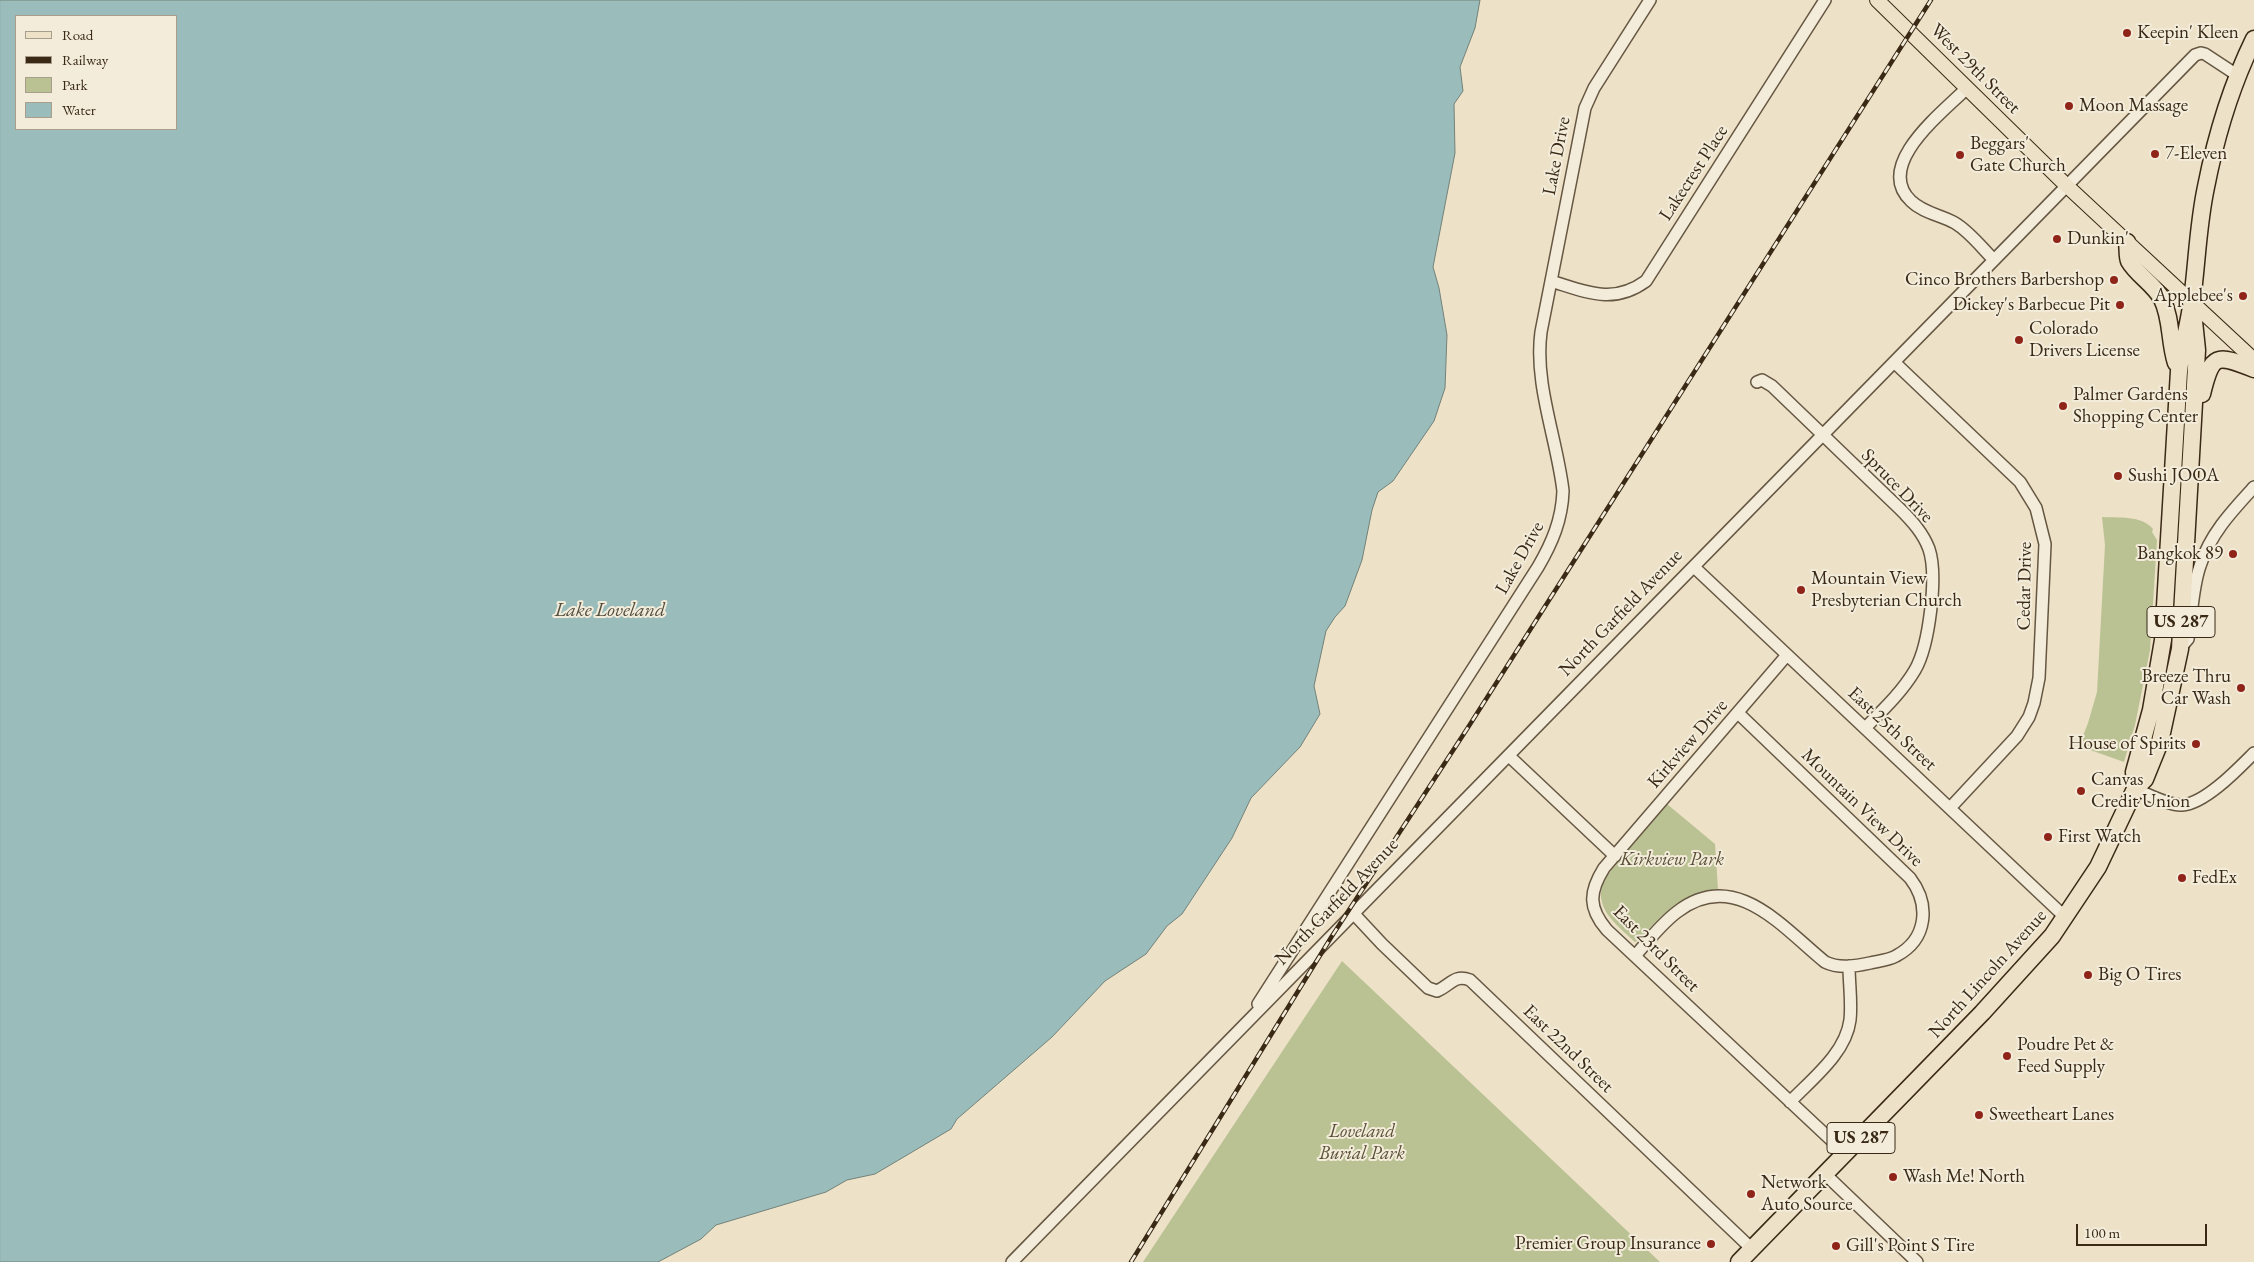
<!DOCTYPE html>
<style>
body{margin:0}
#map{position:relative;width:2254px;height:1262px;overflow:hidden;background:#ede1c7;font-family:"EB Garamond",serif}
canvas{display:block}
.legend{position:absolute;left:15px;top:15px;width:162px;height:115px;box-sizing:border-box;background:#f3ecdb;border:1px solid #a99e8c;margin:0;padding:6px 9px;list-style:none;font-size:15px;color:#392915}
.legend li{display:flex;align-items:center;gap:10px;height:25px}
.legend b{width:25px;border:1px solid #a99e8c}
.scale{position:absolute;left:2076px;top:1224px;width:131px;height:22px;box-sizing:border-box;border:2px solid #392915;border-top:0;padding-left:6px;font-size:15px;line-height:18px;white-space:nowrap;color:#392915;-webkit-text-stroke:4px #f3ecdb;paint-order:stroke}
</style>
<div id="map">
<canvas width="2254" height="1262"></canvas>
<ul class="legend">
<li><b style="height:6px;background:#ede1c7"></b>Road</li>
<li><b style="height:6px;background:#392915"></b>Railway</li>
<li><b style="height:14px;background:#bac294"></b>Park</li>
<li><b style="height:14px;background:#9abcbb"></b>Water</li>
</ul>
<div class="scale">100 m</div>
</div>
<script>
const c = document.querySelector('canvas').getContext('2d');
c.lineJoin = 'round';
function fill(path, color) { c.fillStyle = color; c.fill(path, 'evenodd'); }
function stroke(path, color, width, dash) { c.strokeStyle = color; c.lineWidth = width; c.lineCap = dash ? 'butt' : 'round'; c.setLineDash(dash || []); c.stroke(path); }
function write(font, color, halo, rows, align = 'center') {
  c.font = font + ' "EB Garamond",serif'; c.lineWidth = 4; c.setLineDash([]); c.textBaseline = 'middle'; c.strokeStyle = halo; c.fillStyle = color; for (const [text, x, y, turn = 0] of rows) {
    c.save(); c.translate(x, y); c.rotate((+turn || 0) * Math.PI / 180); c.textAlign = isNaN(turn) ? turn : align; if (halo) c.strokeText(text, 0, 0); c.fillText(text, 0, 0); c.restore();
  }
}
fill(new Path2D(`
 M2102,517c17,1 39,-2 51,12l-1,3 5,8 -7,110 -15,75 -11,37 -45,-16 9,-23 9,-31 8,-147z
 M1667,804l48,40 3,45c-36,4 -56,25 -79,51l-4,2c-19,-18 -44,-35 -30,-64z
 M1342,961l318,301h-517z`), '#bac294');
const water = new Path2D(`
 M0,0h1480l-5,28 -15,39 3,24 -9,13 1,49 -22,114 6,21 8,47 -2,53 -11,33 -41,60 -15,11 -6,18 -10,50 -17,46 -10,11 -9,14 -12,55 6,28 -20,33 -49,51 -19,40 -50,76 -15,12 -21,28 -41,27 -53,56 -95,82 -6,10 -76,45 -28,6 -21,12 -110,33 -15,14 -43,23h-658zM16,16h160v113h-160z`);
fill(water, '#9abcbb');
stroke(water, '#738179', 1);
const minor = new Path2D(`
 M1967,88c-24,24 -94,77 -56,113 12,12 30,14 44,22 15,9 27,25 39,37
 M1551,281c36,11 62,24 95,0l179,-281
 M1894,362l126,120 16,26 9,36 -6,134 -5,25 -5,14 -12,19 -67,72
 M1757,382l5,-2 10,6 128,123c12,12 23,24 29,40 9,27 0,97 -14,121 -13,22 -32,40 -50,58
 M1694,567l371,350
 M2182,646l6,-7c4,-23 4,-50 12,-73 10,-32 32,-55 54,-79
 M1787,655l-183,213c-15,24 -16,40 3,62l238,223
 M1509,756l106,100
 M2135,789c12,5 35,17 47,16 23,-1 57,-37 72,-52
 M1354,914l28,30 46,44 9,3c14,-6 17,-17 33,-11l282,269
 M1635,956c13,-15 26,-32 42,-44 58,-45 106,16 148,50 14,7 31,4 45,1 9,-2 19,-3 26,-7 32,-17 34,-52 14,-78l-172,-165
 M1258,1004l280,-437c14,-24 24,-47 25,-76 -6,-52 -29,-107 -22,-159l44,-224 9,-20 56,-88
 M1790,1102c22,-23 56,-49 60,-82 2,-18 -1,-36 -1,-54
 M1825,1174l92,88
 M1012,1262l1183,-1207 6,-2 4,1 32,21`);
const major = new Path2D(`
 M1877,0l190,186 187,174`);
const highway = new Path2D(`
 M2127,242c1,6 0,15 2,19 8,14 25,23 33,38 10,20 7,43 14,64
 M2202,394c10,-41 14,-40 52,-25
 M2135,789l-1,-17 17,-62 12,-70 16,-269c3,-24 10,-47 13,-71 5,-37 6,-76 14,-113 10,-51 25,-101 48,-148
 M1739,1262l243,-249 70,-77 46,-69 37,-78 10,-10 15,-37 20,-93 17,-299 -5,-48`);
stroke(minor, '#665742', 14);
stroke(major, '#392915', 16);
stroke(highway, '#392915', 19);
stroke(minor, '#f3ecdb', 11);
stroke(major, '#ede1c7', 14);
stroke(highway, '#ede1c7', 16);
const rail = new Path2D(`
 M1131,1262l201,-326 135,-207 464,-729`);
stroke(rail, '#392915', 4.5);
stroke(rail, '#f3ecdb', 2.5, [8]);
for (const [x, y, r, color] of [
 [2127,33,5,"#8f2418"],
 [2069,106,5,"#8f2418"],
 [2155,154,5,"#8f2418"],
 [1960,155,5,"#8f2418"],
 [2057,239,5,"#8f2418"],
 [2114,280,5,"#8f2418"],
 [2243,296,5,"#8f2418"],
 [2120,305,5,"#8f2418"],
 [2019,340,5,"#8f2418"],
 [2063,406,5,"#8f2418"],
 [2118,476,5,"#8f2418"],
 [2233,554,5,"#8f2418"],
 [1801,590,5,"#8f2418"],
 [2241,688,5,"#8f2418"],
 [2196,744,5,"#8f2418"],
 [2081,791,5,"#8f2418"],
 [2048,837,5,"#8f2418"],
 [2182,878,5,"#8f2418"],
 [2088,975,5,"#8f2418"],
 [2007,1056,5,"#8f2418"],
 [1979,1115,5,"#8f2418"],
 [1893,1177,5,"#8f2418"],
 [1751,1194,5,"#8f2418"],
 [1711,1244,5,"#8f2418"],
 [1836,1246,5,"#8f2418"]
]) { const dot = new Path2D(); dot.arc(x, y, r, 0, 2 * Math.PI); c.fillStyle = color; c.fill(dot); stroke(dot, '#f3ecdb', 2); }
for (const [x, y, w] of [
 [2181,622,68],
 [1861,1138,68]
]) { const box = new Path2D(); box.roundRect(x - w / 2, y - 15.5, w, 31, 4); c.fillStyle = '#f3ecdb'; c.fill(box); stroke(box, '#392915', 1); }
write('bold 18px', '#392915', null, [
 ["US 287",2181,622],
 ["US 287",1861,1138]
]);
write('19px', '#392915', '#f3ecdb', [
 ["Keepin' Kleen",2137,33],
 ["Moon Massage",2079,106],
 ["Beggars'",1970,144],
 ["Gate Church",1970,166],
 ["7-Eleven",2165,154],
 ["Dunkin'",2067,239],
 ["Cinco Brothers Barbershop",2104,280,"right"],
 ["Applebee's",2233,296,"right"],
 ["Dickey's Barbecue Pit",2110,305,"right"],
 ["Colorado",2029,329],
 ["Drivers License",2029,351],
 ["Palmer Gardens",2073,395],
 ["Shopping Center",2073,417],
 ["Sushi JOOA",2128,476],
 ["Bangkok 89",2223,554,"right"],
 ["Mountain View",1811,579],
 ["Presbyterian Church",1811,601],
 ["Breeze Thru",2231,677,"right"],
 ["Car Wash",2231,699,"right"],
 ["House of Spirits",2186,744,"right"],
 ["Canvas",2091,780],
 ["Credit Union",2091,802],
 ["First Watch",2058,837],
 ["FedEx",2192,878],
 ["Big O Tires",2098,975],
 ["Poudre Pet &",2017,1045],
 ["Feed Supply",2017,1067],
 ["Sweetheart Lanes",1989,1115],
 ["Wash Me! North",1903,1177],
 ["Network",1761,1183],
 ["Auto Source",1761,1205],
 ["Premier Group Insurance",1701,1244,"right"],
 ["Gill's Point S Tire",1846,1246]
], 'left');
write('19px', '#392915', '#f3ecdb', [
 ["West 29th Street",1975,69,45],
 ["Lake Drive",1557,156,-79],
 ["Lakecrest Place",1694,173,-57],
 ["Spruce Drive",1897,486,46],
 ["Lake Drive",1520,558,-61],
 ["Cedar Drive",2025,586,-89],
 ["North Garfield Avenue",1621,613,-46],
 ["East 25th Street",1892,729,43],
 ["Kirkview Drive",1688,744,-49],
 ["Mountain View Drive",1862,808,44],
 ["North Garfield Avenue",1337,902,-46],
 ["East 23rd Street",1656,949,45],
 ["North Lincoln Avenue",1988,974,-48],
 ["East 22nd Street",1568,1049,44]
]);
write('italic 19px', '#594f35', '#f3ecdb', [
 ["Kirkview Park",1672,860],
 ["Loveland",1362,1132],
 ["Burial Park",1362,1154]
]);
write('italic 20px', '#514e3e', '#f3ecdb', [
 ["Lake Loveland",610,611]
]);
</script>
